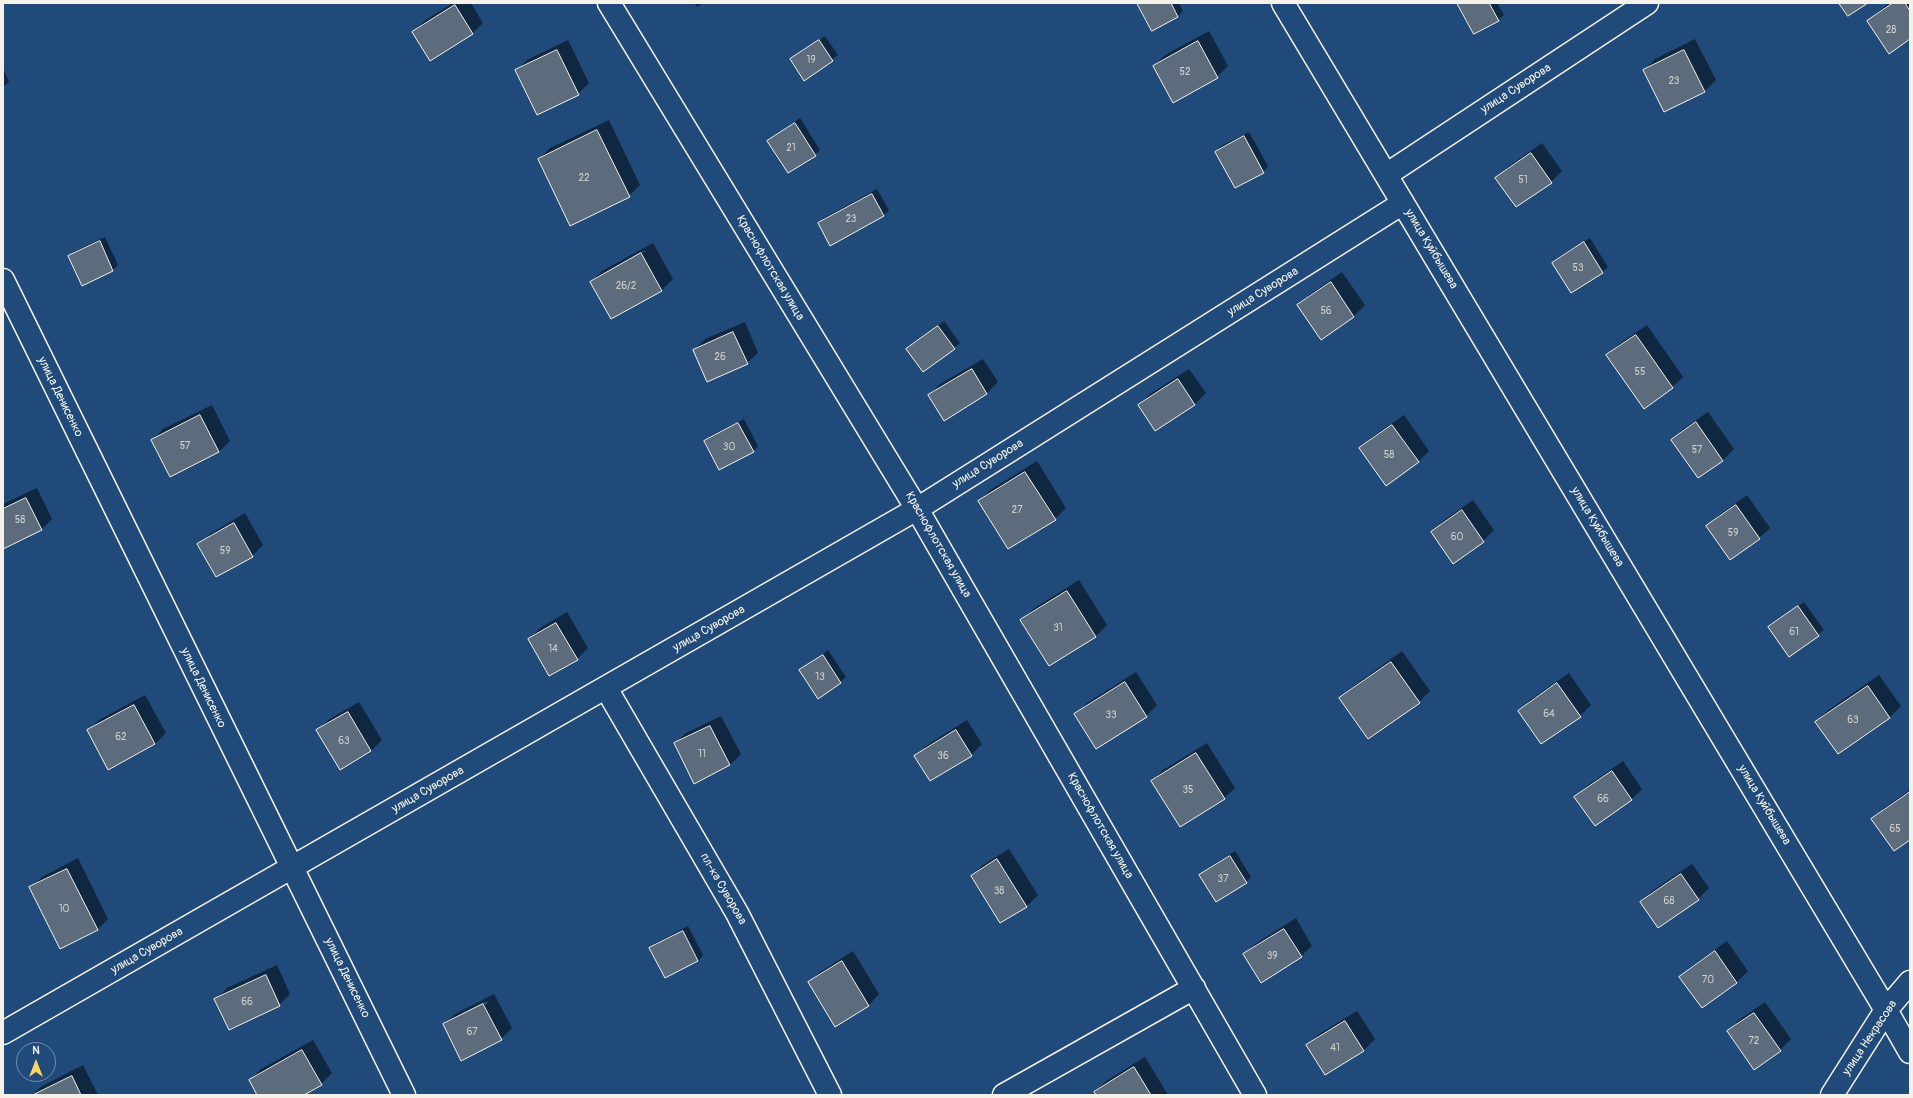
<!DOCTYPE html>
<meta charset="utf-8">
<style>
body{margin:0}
#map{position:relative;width:1913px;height:1098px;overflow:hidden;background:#1f4a7a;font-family:Pangolin,sans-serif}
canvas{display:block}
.frame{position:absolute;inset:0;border:4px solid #f4f1e8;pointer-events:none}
.north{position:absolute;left:16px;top:1042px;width:40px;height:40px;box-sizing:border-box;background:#1f4a7a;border:1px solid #748da6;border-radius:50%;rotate:0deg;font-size:11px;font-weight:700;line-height:16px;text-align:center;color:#f4f1e8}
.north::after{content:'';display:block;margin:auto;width:14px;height:18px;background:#ffd166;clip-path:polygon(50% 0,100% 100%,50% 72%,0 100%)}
</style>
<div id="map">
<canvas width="1913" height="1098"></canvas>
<div class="frame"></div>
<div class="north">N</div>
</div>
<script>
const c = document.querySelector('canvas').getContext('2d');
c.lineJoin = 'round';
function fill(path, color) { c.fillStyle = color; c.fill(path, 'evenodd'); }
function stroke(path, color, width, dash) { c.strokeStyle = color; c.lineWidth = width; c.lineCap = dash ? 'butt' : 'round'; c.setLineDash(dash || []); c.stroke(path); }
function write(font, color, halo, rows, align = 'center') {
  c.font = font + ' Pangolin,sans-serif'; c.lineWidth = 3; c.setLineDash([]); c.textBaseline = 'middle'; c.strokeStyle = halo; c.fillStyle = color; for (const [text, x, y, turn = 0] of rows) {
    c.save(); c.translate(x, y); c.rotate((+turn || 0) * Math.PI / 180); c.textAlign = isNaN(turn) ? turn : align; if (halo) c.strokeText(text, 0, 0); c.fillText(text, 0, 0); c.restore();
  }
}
fill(new Path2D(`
 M453,3h18l12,20 -11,11 -59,-2 11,-11z
 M695,3h8l-6,4z
 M1138,3h41l4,8 -5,5 -25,13z
 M1458,3h39l7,12 -6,5z
 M1889,3h21v35l-42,-17z
 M1209,31l19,35 -11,11 -63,-11 11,-11z
 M825,36l13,19 -34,25 -13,-20z
 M1695,39l21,41 -11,11 -40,20 -20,-41 10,-11z
 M568,40l21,43 -11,11 -62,-23 11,-11z
 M3,68l6,14 -6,5z
 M800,118l20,32 -5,5 -47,-14z
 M609,120l31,65 -11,11 -90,-37 11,-11z
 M1249,132l19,34 -5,6 -47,-20 5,-6z
 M1542,143l20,28 -11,11 -54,-4 11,-11z
 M877,189l12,21 -5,5 -53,30 -12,-22 5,-5z
 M105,237l13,28 -5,5 -30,15 -14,-28 6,-6z
 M1590,238l18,29 -6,5 -31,19 -18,-28 5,-5z
 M653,243l20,36 -11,11 -51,28 -20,-36 11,-11zM645,250l1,1 -43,25v-2z
 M1342,272l23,33 -11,11 -33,22 -23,-32 11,-11z
 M944,321l16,22 -36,28 -17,-22z
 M745,322l13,31 -11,10 -53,-13 11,-11z
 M1647,325l36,52 -11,10 -64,-32 11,-11z
 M983,359l15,23 -11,11 -43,27 -15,-25 11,-11z
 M1189,369l17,24 -11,11 -39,26 -17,-25 11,-11z
 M212,405l18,36 -11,11 -67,-12 11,-11z
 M1708,412l26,37 -11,11 -25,17 -26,-37 11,-11z
 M1404,415l25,36 -11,11 -57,-14 11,-11z
 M744,419l14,27 -5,6 -48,-11 6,-5z
 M1037,461l29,47 -11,11 -75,-18 10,-11z
 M37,488l15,31 -11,11 -38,18v-44z
 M1747,495l23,33 -11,10 -51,-12 11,-11z
 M1473,500l21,30 -11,11 -51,-9 11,-11z
 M245,513l18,32 -11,11 -53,-11 11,-11z
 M1079,580l28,45 -11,11 -47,28 -27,-44 11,-11z
 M1804,602l20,28 -35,26 -20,-29z
 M567,612l21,36 -11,11 -48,-20 11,-11z
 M828,650l18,27 -6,5 -40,-11z
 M1402,651l28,40 -11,11 -79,-3 11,-11z
 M1136,672l21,33 -11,11 -70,-2 11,-11z
 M1569,673l22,32 -11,11 -61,-5 11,-11z
 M1879,675l22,31 -11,11 -52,36 -22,-31 11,-11z
 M145,695l21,38 -11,11 -46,25 -21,-38 11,-11z
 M359,702l23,38 -11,11 -31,18 -23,-38 11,-11z
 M721,716l20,38 -11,11 -55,-22 11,-10z
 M967,720l15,24 -11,11 -55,1 11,-11z
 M1207,743l28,45 -11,10 -72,-17 11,-11z
 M1623,761l19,28 -11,11 -55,-3 11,-11z
 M1910,790v49l-37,-20 11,-11z
 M1009,849l29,46 -11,11 -26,16 -29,-46 11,-11z
 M1235,851l16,26 -5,5 -46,-7 6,-5z
 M78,858l30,61 -11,11 -66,-42 11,-11z
 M1692,864l17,24 -11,11 -57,3 11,-11z
 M1296,918l16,28 -11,10 -57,-2 11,-10z
 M688,926l15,29 -5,6 -47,-13 5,-5z
 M1727,941l21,30 -11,11 -35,25 -21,-30 11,-11z
 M853,951l26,43 -10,11 -60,-23 11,-10z
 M277,965l13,29 -11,11 -63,-6 11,-11z
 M494,994l18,34 -11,11 -57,-15 11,-10zM487,1001l1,2 -32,16v-2z
 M1765,1002l26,37 -11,11 -52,-19 11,-11z
 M1357,1011l18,28 -11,11 -39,24 -17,-29 11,-11z
 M313,1040l19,33 -11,11 -19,11h-43l-9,-15 11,-11z
 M1145,1057l23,38h-71l-2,-3 11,-11z
 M83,1065l15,30h-66l10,-9z`), '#0007');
const building = new Path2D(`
 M1137,3h34l7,14 -26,14z
 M1457,3h32l10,18 -25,13z
 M1839,3h29l-20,13z
 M1893,3h12l5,8v28l-21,15 -22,-33z
 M455,5l18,29 -43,27 -18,-29z
 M819,40l14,21 -29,20 -14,-22z
 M1198,41l20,37 -45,25 -20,-37z
 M557,50l22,45 -42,20 -22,-45z
 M1684,50l21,42 -41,20 -21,-42z
 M795,123l21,33 -28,17 -21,-32z
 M597,130l33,67 -60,29 -32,-67z
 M1244,136l20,37 -29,15 -20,-36z
 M1531,153l21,30 -36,24 -21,-29z
 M872,194l12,22 -54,30 -12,-23z
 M100,241l13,30 -31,15 -14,-30z
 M1584,242l19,31 -32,20 -19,-30z
 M641,253l21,38 -51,28 -21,-37z
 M1331,282l23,35 -33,23 -24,-35z
 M938,326l17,23 -32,23 -17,-23z
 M733,332l15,32 -41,18 -14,-32z
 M1636,335l37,53 -29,21 -38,-54z
 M972,369l15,25 -43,27 -16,-26z
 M1178,379l17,26 -40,26 -17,-26z
 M200,415l19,37 -49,25 -19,-37z
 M1696,422l27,39 -25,17 -27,-38z
 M738,423l16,29 -35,18 -15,-29z
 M1392,425l27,37 -33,24 -27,-38z
 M1025,472l31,48 -48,29 -30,-48z
 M26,498l16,32 -39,19v-40z
 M1736,505l24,34 -30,21 -24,-34z
 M1462,510l22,32 -31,22 -22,-32z
 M234,523l19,34 -37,20 -19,-33z
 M1067,591l29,46 -47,29 -29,-46z
 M1798,606l21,30 -30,21 -21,-30z
 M556,623l22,37 -29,16 -21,-37z
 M823,655l18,28 -23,16 -19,-29z
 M1391,662l29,41 -52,36 -29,-41z
 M1125,682l22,35 -51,32 -22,-35z
 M1557,683l24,34 -40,27 -23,-33z
 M1868,686l22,32 -52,36 -23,-32z
 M134,705l21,39 -47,26 -21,-40z
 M348,712l23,39 -31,19 -24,-40z
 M710,726l20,39 -36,19 -20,-41z
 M956,730l16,26 -42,25 -16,-25z
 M1196,753l29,46 -45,28 -29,-46z
 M1612,771l20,29 -37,26 -21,-29z
 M1910,792v48l-16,11 -23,-32z
 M1230,856l17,27 -31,19 -17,-27z
 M997,859l30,48 -27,16 -29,-47z
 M67,869l31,61 -38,19 -31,-62z
 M1681,874l18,26 -41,28 -18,-26z
 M1284,929l18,28 -41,26 -18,-29z
 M683,931l15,30 -33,17 -16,-30z
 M1715,951l22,32 -35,25 -23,-31z
 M842,961l27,45 -34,21 -27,-45z
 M266,975l14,31 -51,24 -15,-31z
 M483,1004l19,36 -41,21 -18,-37z
 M1754,1013l27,38 -27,19 -27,-39z
 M1345,1021l19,30 -39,24 -19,-30z
 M302,1050l20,35 -18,10h-47l-8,-15z
 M1134,1067l17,28h-55l-2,-3z
 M72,1076l9,19h-48z`);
fill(building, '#5d6c7c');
stroke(building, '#f4f1e8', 1);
const minor = new Path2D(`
 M609,3l308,506 338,586
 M1283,3l603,1007 24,42
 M1386,175l261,-172
 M3,280l401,815
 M606,688l131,225 93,182
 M3,1033l914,-524 486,-306
 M1004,1095l190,-107
 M1832,1095l54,-85 24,-28`);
stroke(minor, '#f4f1e8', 25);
stroke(minor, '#1f4a7a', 22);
write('10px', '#ced0cd', null, [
 ["28",1891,30],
 ["19",811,60],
 ["52",1185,72],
 ["23",1674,81],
 ["21",791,148],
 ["22",584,178],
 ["51",1523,180],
 ["23",851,219],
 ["53",1578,268],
 ["26/2",626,286],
 ["56",1326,311],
 ["26",720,357],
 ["55",1640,372],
 ["57",185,446],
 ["30",729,447],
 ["57",1697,450],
 ["58",1389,455],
 ["27",1017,510],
 ["58",20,520],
 ["59",1733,533],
 ["60",1457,537],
 ["59",225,551],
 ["31",1058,628],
 ["61",1794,632],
 ["14",553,649],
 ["13",820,677],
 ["64",1549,714],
 ["33",1111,715],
 ["63",1853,720],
 ["62",121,737],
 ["63",344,741],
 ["11",702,754],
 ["36",943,756],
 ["35",1188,790],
 ["66",1603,799],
 ["65",1895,829],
 ["37",1223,879],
 ["38",999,891],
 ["68",1669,901],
 ["10",64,909],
 ["39",1272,956],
 ["70",1708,980],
 ["66",247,1002],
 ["67",472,1032],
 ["72",1754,1041],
 ["41",1335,1048]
]);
write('12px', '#f4f1e8', '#1f4a7a', [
 ["улица Суворова",1516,89,-33],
 ["улица Куйбышева",1431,249,59],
 ["Краснофлотская улица",770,268,59],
 ["улица Суворова",1263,292,-32],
 ["улица Денисенко",60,397,64],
 ["улица Суворова",988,464,-32],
 ["улица Куйбышева",1597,527,59],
 ["Краснофлотская улица",938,545,60],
 ["улица Суворова",709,629,-30],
 ["улица Денисенко",203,688,64],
 ["улица Суворова",428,790,-30],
 ["улица Куйбышева",1764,805,59],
 ["Краснофлотская улица",1100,826,60],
 ["пл-ка Суворова",723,889,60],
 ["улица Суворова",147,951,-30],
 ["улица Денисенко",347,978,64],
 ["улица Некрасова",1870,1038,-56]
]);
</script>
